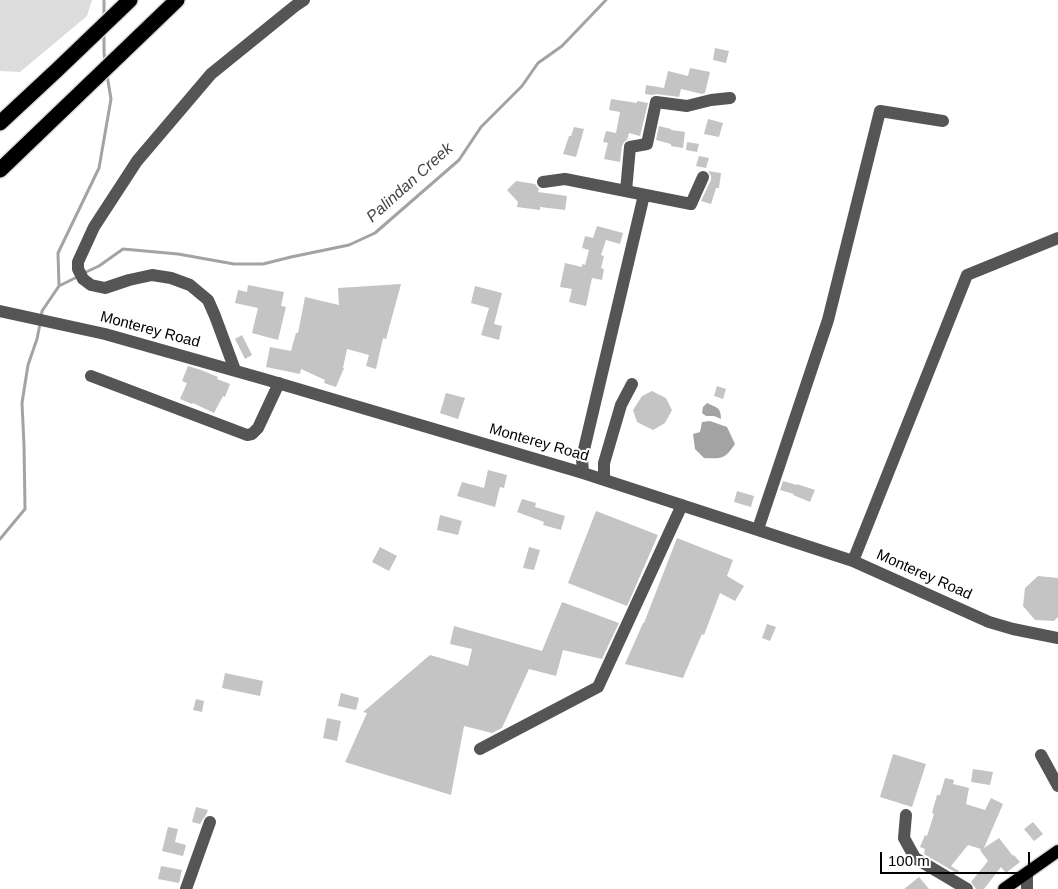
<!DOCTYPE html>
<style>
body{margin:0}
#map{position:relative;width:1058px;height:889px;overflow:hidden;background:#fff;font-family:Arial,sans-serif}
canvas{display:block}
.scale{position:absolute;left:880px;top:852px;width:150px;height:22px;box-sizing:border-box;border:2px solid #000;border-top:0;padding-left:6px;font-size:15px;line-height:18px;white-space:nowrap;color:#000;-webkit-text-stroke:4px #fff;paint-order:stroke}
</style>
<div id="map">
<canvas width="1058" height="889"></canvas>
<div class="scale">100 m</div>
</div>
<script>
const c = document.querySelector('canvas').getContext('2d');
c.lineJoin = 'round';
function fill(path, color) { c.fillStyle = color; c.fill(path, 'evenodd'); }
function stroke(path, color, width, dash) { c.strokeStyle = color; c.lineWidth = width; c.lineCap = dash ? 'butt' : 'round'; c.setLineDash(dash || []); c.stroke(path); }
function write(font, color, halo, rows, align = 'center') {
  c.font = font + ' Arial,sans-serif'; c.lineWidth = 4; c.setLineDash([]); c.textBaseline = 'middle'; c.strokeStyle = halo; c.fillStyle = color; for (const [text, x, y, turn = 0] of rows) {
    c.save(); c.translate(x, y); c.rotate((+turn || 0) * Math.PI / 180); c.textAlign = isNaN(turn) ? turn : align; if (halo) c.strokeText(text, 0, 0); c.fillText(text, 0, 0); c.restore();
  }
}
fill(new Path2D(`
 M0,0h92l-5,16 -67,56 -20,-1z`), '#dcdcdc');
fill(new Path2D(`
 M707,403c10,5 14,4 14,16l-7,-3h-8l-4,-3 1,-6z
 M710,421l17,6 8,17c-10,15 -13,15 -31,14l-9,-9 -2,-15 7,-2 2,-10z`), '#a3a3a3');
stroke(new Path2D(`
 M104,17v-17
 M104,33v19l1,10
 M84,273l15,-7 24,-17 55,5 56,10h29l28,-7 58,-12 26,-12 84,-73 22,-33 41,-41 16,-23 24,-17 44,-46
 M59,286l-1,-33 41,-85 12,-69 -4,-24
 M41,318l1,-7 17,-25 20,-10
 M0,539l25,-30 -1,-64 -2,-42 6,-38 9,-26 3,-15`), '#a3a3a3', 3);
fill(new Path2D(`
 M715,48l14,3 -3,12 -13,-3z
 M690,68l20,4 -5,21 -3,1 -21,-5 -2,8 -23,-3 -4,1 -7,-1 1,-9 18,3 4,-17 20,5z
 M611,99l26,4v-2l11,2 -8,33 -11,-3 -2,7 -3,2 -2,4 -2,16 -16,-3 4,-16 -5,-1 3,-11 10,2 4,-21 -11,-2z
 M708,119l15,4 -4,14 -15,-3z
 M659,126l12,3v1l14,2 -2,16 -12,-2v-2l-15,-4z
 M574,127l10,2 -8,28 -13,-3 6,-18h2z
 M687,142l12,2 -2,8 -11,-2z
 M699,156l10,2 -3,10 -10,-2z
 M708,171l13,2 -2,15h-3l-5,16 -10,-3 10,-21v-4z
 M516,181l19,3 4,5 -1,3 29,4 -2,14 -25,-3v3l-23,-3 1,-5 -11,-12z
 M597,226l26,7 -3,11 -14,-4 -5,15 3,1 -3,12 3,1 -2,11 -10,-2 -6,28 -17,-4 3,-13 -12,-2 5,-24 17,4v-3l3,1 4,-15 -7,-2 3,-12 8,2z
 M401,284l-15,55 -3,-1 -7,31 -10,-3 3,-11 -22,-6 -4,19h1l-8,19 -12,-4 1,-3 -24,-11 -1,5 -34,-7 4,-20 21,4 5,-18h2l7,-36 34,8 -1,-17z
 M248,285l36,7 -3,14 5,1 -8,33 -26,-7 6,-25 -23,-5 3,-13 9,2z
 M475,286l27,7 -8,31 8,2 -3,14 -18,-5 8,-27 -18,-5z
 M242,335l10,20 -7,4 -10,-20z
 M188,366l13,4 17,7 -1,2 13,5 -5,13 -2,-1 -9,17 -21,-10 -1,1 -12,-5 7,-16 -5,-2z
 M717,386l9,3 -3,10 -9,-3z
 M652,391l14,7 6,12 -7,13 -12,7 -16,-8 -4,-12 9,-14z
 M446,393l19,5 -7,21 -18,-6z
 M488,470l19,5 -3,13 -4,-1 -5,20 -38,-11 5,-14 22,6z
 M783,481l14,4v-1l18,6 -5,12 -17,-7 1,-1 -14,-4z
 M737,491l17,5 -3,11 -17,-5z
 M522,499l14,4 -1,4 30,9 -4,14 -18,-5 1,-3 -27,-10z
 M596,511l62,24 -31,71 -59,-23z
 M440,515l22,6 -4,14 -21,-5z
 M677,538l56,22 -6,16 17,10 -9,15 -15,-8 -16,42 -2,-1 -19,44 -58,-14 18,-41h1z
 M380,547l17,9 -8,15 -17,-9z
 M529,547l11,3 -6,20 -11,-2z
 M1038,576l20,2v39l-4,4 -19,-1 -12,-14 2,-18z
 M562,602l57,21 -17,36 -39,-9 -7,26 -27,-7 -27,59 -10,5 -28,-7 -13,69 -106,-33 22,-49 -4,-1 67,-57 38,11 4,-17 -22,-5 4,-18 88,25z
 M767,624l9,3 -6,14 -8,-3z
 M225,673l38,8 -3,15 -38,-8z
 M341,693l18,5 -3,12 -18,-4z
 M196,699l8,2 -2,11 -9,-2z
 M327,718l14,3 -4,20 -14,-3z
 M893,754l33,10 -14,43 -32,-10z
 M973,769l20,3 -3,13 -19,-3z
 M945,778l9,2 -1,4 16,4 -3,16 19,6 6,-12 12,6 -19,44 15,-10 14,18 1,-1 6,7 -14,11 -5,-6 -17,22h-8l-5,-7 17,-21 -8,-11 1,-1 -13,-4 -17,21 8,5 -1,3 -34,-20 1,-5 -5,-2 5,-12 2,1 7,-22 -2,-1 5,-18h3z
 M196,807l12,3 -2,5 -3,4 -3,5 -8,-2z
 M1033,822l10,12 -9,7 -10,-12z
 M168,827l10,2 -3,13 11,3 -3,11 -21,-5z
 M161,866l21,4 -3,13 -21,-4z
 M919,877l10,12h-25z`), '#c4c4c4');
const major = new Path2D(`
 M1004,889l54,-38`);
const highway = new Path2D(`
 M0,123l58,-54 72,-69
 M0,170l177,-170`);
stroke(major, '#dbdbdb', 15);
stroke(highway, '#dbdbdb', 18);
stroke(new Path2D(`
 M543,182l22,-3 126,25 12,-27
 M626,191l4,-44 17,-3 9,-42 31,4 24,-6 19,-2
 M0,311l105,23 159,45 319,94 270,88 136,61 24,7 45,9
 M235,370l-20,-54 -7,-16 -18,-15 -19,-7 -19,-3 -23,5 -24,8 -14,-3 -8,-6 -5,-10v-7l16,-35 43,-66 74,-87 84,-68 9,-6
 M91,376l156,59 5,-1 6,-6 21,-45
 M583,473l-1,-15 62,-263
 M604,480v-17l17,-58 11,-21
 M758,529l70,-209 52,-209 63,10
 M853,561l114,-286 91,-37
 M480,749l118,-62 84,-182
 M1041,755l17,31
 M906,815l-2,23 11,20 52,31
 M1027,873v16
 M186,889l24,-67`), '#555', 12);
stroke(major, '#000', 12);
stroke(highway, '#000', 15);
write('15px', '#000', '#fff', [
 ["Monterey Road",150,330,15],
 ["Monterey Road",539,443,16],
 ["Monterey Road",924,575,24]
]);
write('italic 16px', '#444', '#fff', [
 ["Palindan Creek",410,183,-42]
]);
</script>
